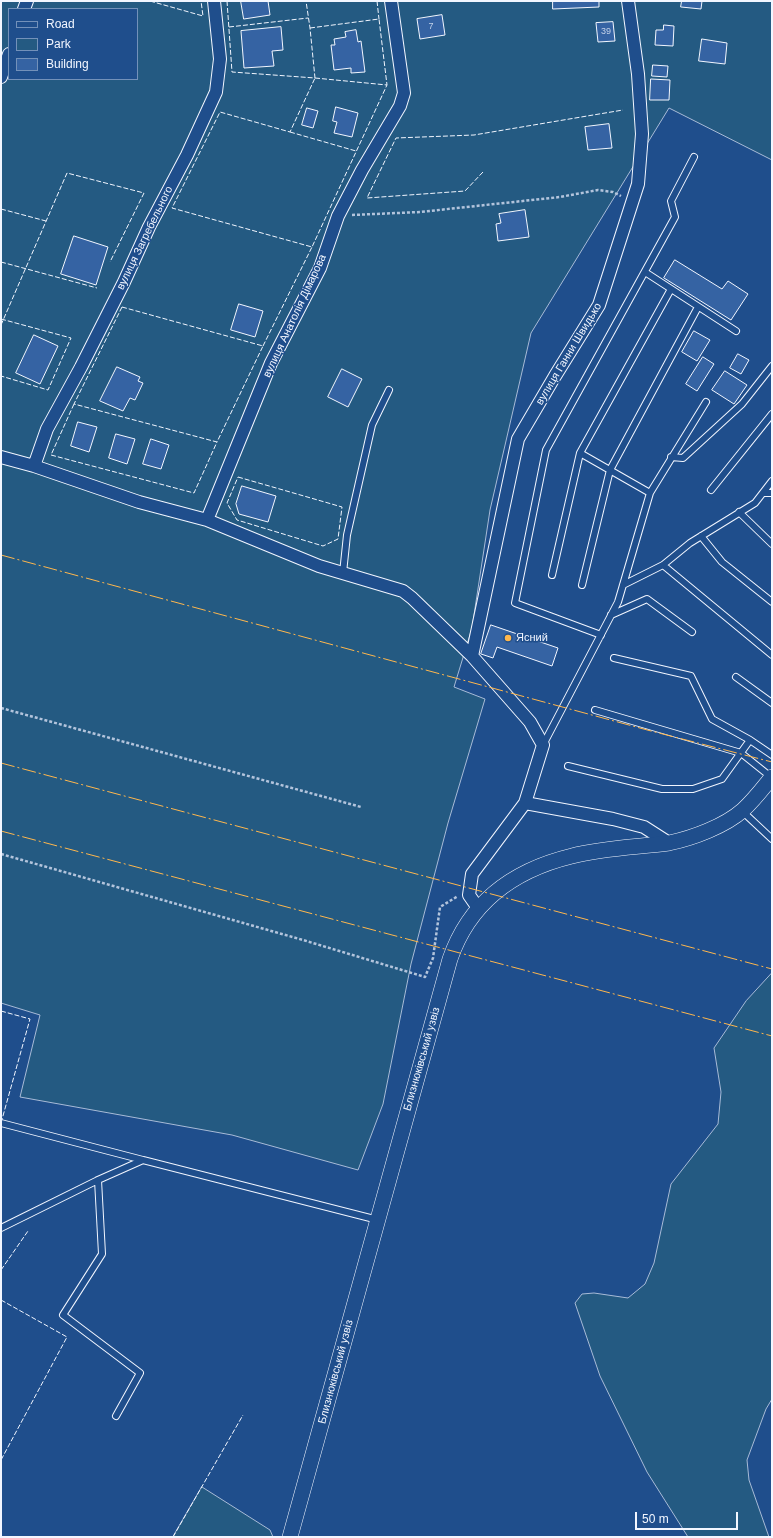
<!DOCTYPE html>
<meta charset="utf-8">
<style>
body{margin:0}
#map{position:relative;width:773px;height:1538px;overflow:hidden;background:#1f4e8c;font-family:Arial,sans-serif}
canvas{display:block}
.frame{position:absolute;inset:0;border:2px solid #f2f6ff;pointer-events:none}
.legend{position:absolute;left:8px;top:8px;width:130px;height:72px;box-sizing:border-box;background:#1f4e8c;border:1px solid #7391ba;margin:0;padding:5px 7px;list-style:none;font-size:12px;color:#f2f6ff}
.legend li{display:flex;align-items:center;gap:8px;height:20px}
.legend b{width:20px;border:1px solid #7391ba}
.scale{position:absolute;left:635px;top:1512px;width:103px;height:18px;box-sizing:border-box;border:2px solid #f2f6ff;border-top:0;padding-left:5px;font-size:12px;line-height:14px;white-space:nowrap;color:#f2f6ff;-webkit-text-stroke:3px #1f4e8c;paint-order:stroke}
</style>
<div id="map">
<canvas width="773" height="1538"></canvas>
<div class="frame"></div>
<ul class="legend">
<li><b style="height:5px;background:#1f4e8c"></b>Road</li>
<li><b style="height:11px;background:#245a82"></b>Park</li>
<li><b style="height:11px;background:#3563a3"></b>Building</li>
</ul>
<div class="scale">50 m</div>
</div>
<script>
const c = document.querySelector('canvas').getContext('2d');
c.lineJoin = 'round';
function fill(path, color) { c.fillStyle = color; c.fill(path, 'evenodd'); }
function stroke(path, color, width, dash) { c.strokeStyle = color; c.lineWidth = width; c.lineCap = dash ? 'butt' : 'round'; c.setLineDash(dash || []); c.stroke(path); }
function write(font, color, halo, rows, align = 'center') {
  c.font = font + ' Arial,sans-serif'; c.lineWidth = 3; c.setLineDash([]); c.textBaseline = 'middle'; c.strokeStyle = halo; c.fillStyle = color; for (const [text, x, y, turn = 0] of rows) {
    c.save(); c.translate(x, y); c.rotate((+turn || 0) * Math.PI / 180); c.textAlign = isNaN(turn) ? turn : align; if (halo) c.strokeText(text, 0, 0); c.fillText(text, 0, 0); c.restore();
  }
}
const green = new Path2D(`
 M1,1h771v159l-103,-52 -138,225 -41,177 -18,118 -18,59 31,12 -37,124 -37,141 -28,140 -25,66 -126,-35 -212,-38 20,-82 -39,-12zM9,9h128v70h-128z
 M772,973v426l-6,10 -19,51 2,20 20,57h-81l-41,-65 -47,-96 -25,-73 7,-9 12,-1 34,5 17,-14 9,-21 17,-79 47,-60 3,-32 -7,-44 32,-47z
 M202,1487l68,43 3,7h-100z`);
fill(green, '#245a82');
stroke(green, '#a8bbd7', 1);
const building = new Path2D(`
 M241,1h27l2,14 -26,4z
 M553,1h46v6l-46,2z
 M682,1h20l-1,8 -20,-2z
 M442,15l3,20 -25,4 -3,-20z
 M613,22l2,19 -17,1 -2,-19z
 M664,25l10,1 -1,20 -18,-1 1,-15h7z
 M281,27l2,23 -11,1 2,15 -30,2 -3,-37z
 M356,30l2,12 3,-1 4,31 -14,1v-5l-17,2 -3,-25h4l-1,-6 12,-2 -1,-5z
 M702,39l25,4 -2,21 -26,-3z
 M653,65l15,1 -1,11 -15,-1z
 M651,79l19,1 -1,20h-19z
 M336,107l22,6 -6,24 -18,-4 3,-11 -4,-1z
 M307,108l11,3 -5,17 -11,-3z
 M609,124l3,24 -24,2 -3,-23z
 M525,210l4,27 -31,4 -2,-17 5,-1 -2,-9z
 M74,236l34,11 -12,38 -35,-11z
 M675,260l47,29 6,-8 20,13 -17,26 -67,-42z
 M239,304l24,7 -8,26 -24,-7z
 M694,331l16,9 -13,21 -15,-9z
 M34,335l24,11 -18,38 -24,-11z
 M738,354l11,6 -8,14 -11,-6z
 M703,357l11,7 -17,27 -11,-7z
 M117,367l23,10 -2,4 5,2 -8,17 -5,-2 -7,13 -23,-10z
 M342,369l20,10 -14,28 -20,-10z
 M725,371l22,14 -13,19 -22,-14z
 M78,422l19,5 -8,25 -18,-6z
 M116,434l19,5 -8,25 -18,-6z
 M151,439l18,6 -8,24 -18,-5z
 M242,486l34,10 -8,26 -29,-8 -3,-10z
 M491,625l67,23 -6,18 -55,-19 -4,11 -12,-4z`);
fill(building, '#3563a3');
stroke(building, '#f2f6ff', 1);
const service = new Path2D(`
 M645,272l91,59
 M580,453l70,40
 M671,457l12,1 59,-54 30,-38
 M711,490l61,-76
 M763,493h9
 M739,512l33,32
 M701,536l21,26 50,40
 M663,565l109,90
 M343,573l4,-38 25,-110 17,-35
 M552,575l28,-122 91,-164
 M582,585l28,-115 88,-163
 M623,585l40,-20 27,-22 65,-40 17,-22
 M611,615l36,-16 45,33
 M601,635l-86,-32 31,-153 129,-233 -4,-16 23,-44
 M614,658l77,18 21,43 38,21
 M736,677l36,26
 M595,710l146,43 30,24
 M543,745l75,-143 32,-109 56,-91
 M568,766l94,23h31l29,-10 28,-39 22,15
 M742,811l30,28
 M1,1123l142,37
 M98,1180l4,74 -39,61 77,58 -24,43
 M1,1228l97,-48 45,-20 235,60`);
const minor = new Path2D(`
 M24,9l3,-8
 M1,77l8,-23
 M1,457l33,9 105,36 68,18 112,46 84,25 9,7 60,58 58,66 13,23 -18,58 -53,71 -3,21 9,13
 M34,466l13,-37 34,-62 43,-85 25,-55 38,-72 29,-63 4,-33 -6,-58
 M207,520l64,-157 49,-95 18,-52 24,-46 38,-64 4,-13 -13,-92
 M472,656l46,-217 37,-63 44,-71 39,-121 4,-50 -4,-60 -10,-73
 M525,803l88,16 31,8 25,16`);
const tertiary = new Path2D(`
 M290,1537l160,-578c20,-58 64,-89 122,-103 30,-8 67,-9 97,-13 24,-5 56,-17 74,-33 11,-10 20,-22 29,-33`);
stroke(service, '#f2f6ff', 8);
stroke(minor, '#f2f6ff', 14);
stroke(tertiary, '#f2f6ff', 16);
stroke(new Path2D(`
 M352,215l68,-3 140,-15 38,-7 15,2 8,4
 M1,708l360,99
 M1,854l302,86 122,37 8,-19 7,-51 18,-11`), '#b3c4dc', 2.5, [3, 2]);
stroke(service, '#1f4e8c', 6);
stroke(minor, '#1f4e8c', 12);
stroke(tertiary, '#1f4e8c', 15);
stroke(new Path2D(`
 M150,1l53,15 -2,-15
 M227,1l5,71 83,6 -5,-50 -4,-27
 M377,1l2,18
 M229,27l79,-9
 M310,28l69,-9 8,66
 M315,78l72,7 -75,162 -140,-39 48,-96 70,20z
 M290,132l66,19
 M483,172l-18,19 -98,7 29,-60 78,-3 149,-25
 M1,209l45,12
 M1,262l96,26
 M122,307l141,39 -46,96 -143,-38z
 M1,319l70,19 -23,52 -47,-14
 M1,325l66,-152 77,20 -34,69
 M263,346l49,-99
 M74,404l-23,51 143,38 23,-51
 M238,477l104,30 -4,32 -15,7 -86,-26 -10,-17z
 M1,1011l29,8 -29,104
 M1,1270l27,-39
 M1,1300l66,37 -66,123
 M173,1537l70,-122`), '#f2f6ff', 1, [5, 2]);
stroke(new Path2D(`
 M1,555l650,176 121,31
 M1,763l771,206
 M1,831l771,205`), '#ffb74d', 1, [14, 3, 2, 3]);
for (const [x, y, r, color] of [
 [508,638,4,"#ffb74d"]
]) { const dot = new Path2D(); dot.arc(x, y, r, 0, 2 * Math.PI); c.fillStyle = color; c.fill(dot); stroke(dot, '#1f4e8c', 1.5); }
write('9px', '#c3d1e8', null, [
 ["7",431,27],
 ["39",606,32]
]);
write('11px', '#f2f6ff', '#1f4e8c', [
 ["вулиця Загребельного",145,238,-64],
 ["вулиця Анатолія Дімарова",295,316,-65],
 ["вулиця Ганни Швидько",569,354,-59],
 ["Близнюківський узвіз",422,1059,-74],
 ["Близнюківський узвіз",336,1372,-75]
]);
write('11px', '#f2f6ff', '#1f4e8c', [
 ["Ясний",516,638]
], 'left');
</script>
